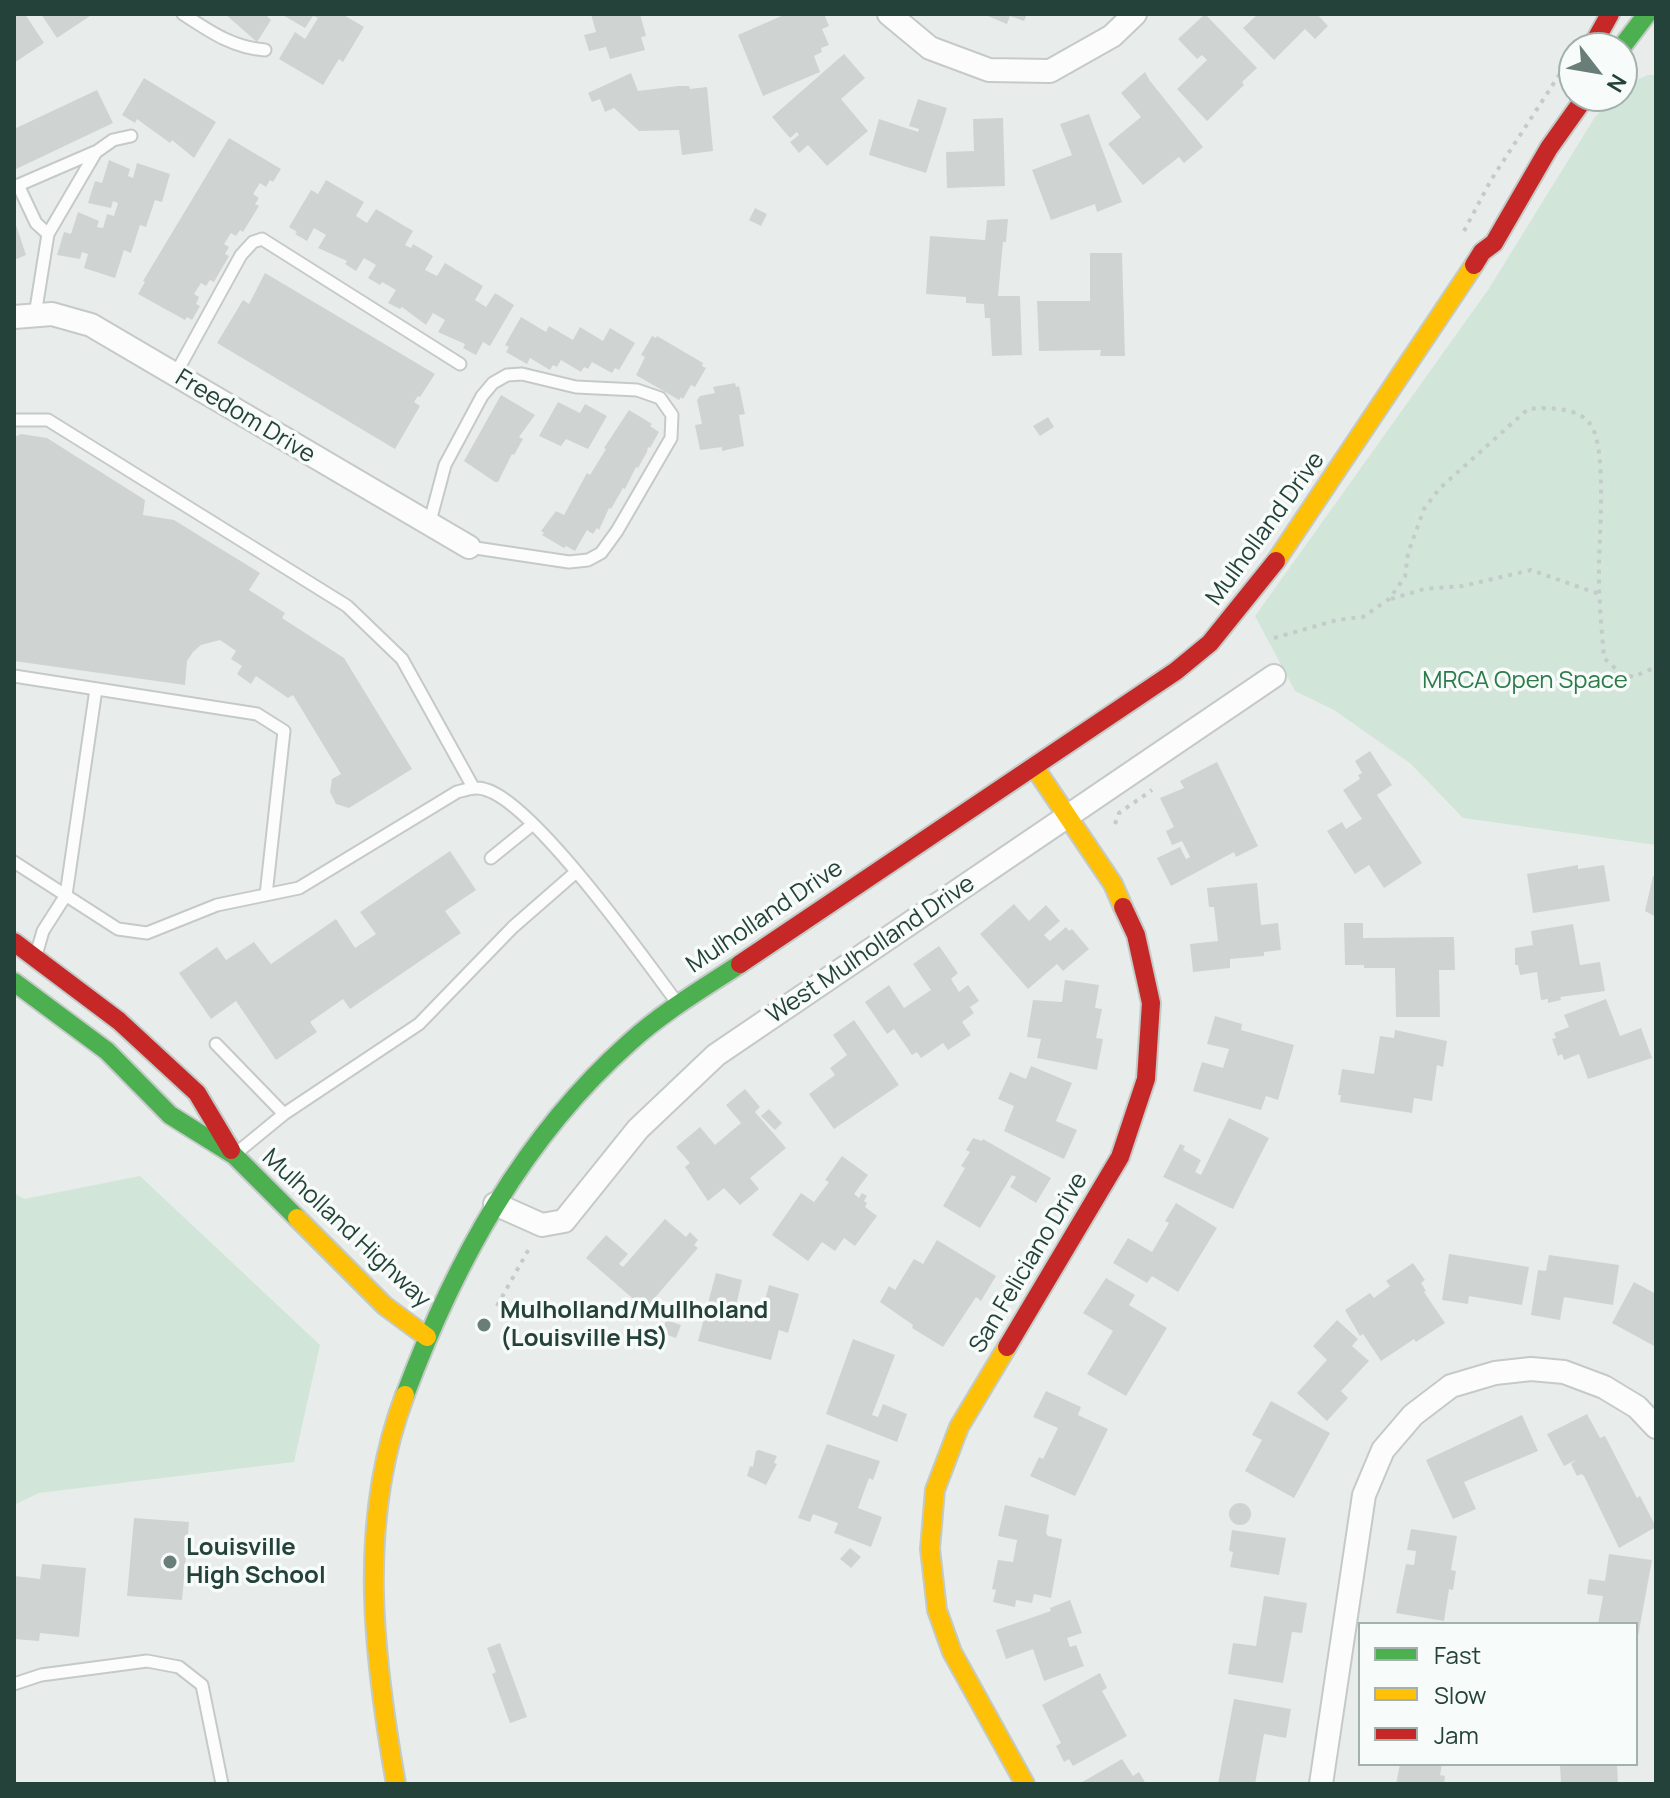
<!DOCTYPE html>
<style>
body{margin:0}
#map{position:relative;width:1670px;height:1798px;overflow:hidden;background:#e8edeb;font-family:Manrope,sans-serif}
canvas{display:block}
.frame{position:absolute;inset:0;border:16px solid #24423a;pointer-events:none}
.legend{position:absolute;left:1358px;top:1622px;width:280px;height:144px;box-sizing:border-box;background:#f7fbf9;border:2px solid #a3b1ad;margin:0;padding:10px 14px;list-style:none;font-size:24px;color:#24423a}
.legend li{display:flex;align-items:center;gap:16px;height:40px}
.legend b{width:40px;border:2px solid #a3b1ad}
.north{position:absolute;left:1558px;top:32px;width:80px;height:80px;box-sizing:border-box;background:#f7fbf9;border:2px solid #a3b1ad;border-radius:50%;rotate:121deg;font-size:22px;font-weight:700;line-height:32px;text-align:center;color:#24423a}
.north::after{content:'';display:block;margin:auto;width:28px;height:36px;background:#697e78;clip-path:polygon(50% 0,100% 100%,50% 72%,0 100%)}
</style>
<div id="map">
<canvas width="1670" height="1798"></canvas>
<div class="frame"></div>
<ul class="legend">
<li><b style="height:10px;background:#4caf50"></b>Fast</li>
<li><b style="height:10px;background:#ffc107"></b>Slow</li>
<li><b style="height:10px;background:#c62828"></b>Jam</li>
</ul>
<div class="north">N</div>
</div>
<script>
const c = document.querySelector('canvas').getContext('2d');
c.lineJoin = 'round';
function fill(path, color) { c.fillStyle = color; c.fill(path, 'evenodd'); }
function stroke(path, color, width, dash) { c.strokeStyle = color; c.lineWidth = width; c.lineCap = dash ? 'butt' : 'round'; c.setLineDash(dash || []); c.stroke(path); }
function write(font, color, halo, rows, align = 'center') {
  c.font = font + ' Manrope,sans-serif'; c.lineWidth = 7; c.setLineDash([]); c.textBaseline = 'middle'; c.strokeStyle = halo; c.fillStyle = color; for (const [text, x, y, turn = 0] of rows) {
    c.save(); c.translate(x, y); c.rotate((+turn || 0) * Math.PI / 180); c.textAlign = isNaN(turn) ? turn : align; if (halo) c.strokeText(text, 0, 0); c.fillText(text, 0, 0); c.restore();
  }
}
fill(new Path2D(`
 M1648,75h8v770l-193,-27 -52,-54 -77,-54 -39,-19 -40,-75 233,-326 107,-173 20,-21h7l3,-11z
 M140,1176l180,169 -26,117 -255,31 -25,12v-312l10,6z`), '#d1e6d8');
fill(new Path2D(`
 M14,14h11l19,29 -30,20z
 M41,14h52l-36,24z
 M225,14h40l6,6 -14,22z
 M281,14h61l22,13 -21,35 -4,-3 -16,26 -44,-26 16,-27 10,7 13,-21 -5,-2 -8,12z
 M591,14h49l6,22 -5,1 4,13 -35,9 -4,-12 -17,4 -5,-16 12,-3z
 M786,14h38l5,12 -7,3 7,16 -8,3 1,4 -8,4 6,16 -57,24 -25,-61z
 M983,14h44l-3,7 -14,-5 -3,8z
 M1205,14l52,54 -15,14 2,3 -37,36 -30,-32 30,-29 -5,-5 -5,4 -19,-20z
 M1258,14h59l11,12 -13,13 -10,-10 -31,31 -31,-32z
 M844,54l21,24 -24,21 27,32 -41,35 -19,-21 -9,8 -9,-11 9,-7 -2,-3 -7,6 -18,-21z
 M1145,72l5,9 53,66 -19,16 -5,-6 -36,28 -35,-41 33,-27 -20,-24z
 M631,73l7,18 40,-5h11l1,3 17,-2 6,64 -31,4 -3,-25 -40,1 -25,-23 -9,4 -5,-13 -8,3 -4,-9z
 M144,78l72,44 -22,36 -22,-18 -2,3 -33,-24 -2,4 -13,-8z
 M97,90l16,33 -99,47v-41z
 M918,99l29,9 -21,65 -57,-18 10,-36 39,13 1,-3 -10,-3z
 M1089,114l33,88 -25,10 -2,-8 -44,16 -19,-50 40,-15 -12,-31z
 M1003,118l2,68 -58,2 -1,-36 28,-1 -1,-32z
 M229,138l52,31 -8,13 -3,-2 -4,7 -6,-4 -7,11 6,4 -4,6 4,2 -16,26 -3,-2 -4,6 -5,-3 -7,11 5,3 -4,7 4,2 -15,26 -4,-2 -4,6 -5,-3 -7,11 5,3 -3,7 4,2 -8,14 -5,-3 -2,3 -47,-26 7,-12 -2,-1z
 M109,160l21,9 -2,7 5,2 4,-15 33,11 -8,28 -7,-2 -9,27 -6,-2 -9,28 -7,-3 -9,28 -31,-10 4,-14 -6,-2 -2,7 -23,-4 7,-23 7,2 7,-22 21,9 -2,6 6,1 4,-14 7,2 4,-13 -5,-2 -2,7 -23,-5 7,-22 7,2z
 M326,180l38,22 -8,14 11,7 9,-14 37,22 -8,14 6,3 2,-4 20,12 -8,14 12,6 8,-13 38,23 -8,14 11,7 9,-14 19,12 -24,41 -7,-4 -7,13 -13,-7 2,-4 -27,-12 7,-12 -12,-7 -7,12 -24,-18 -2,2 -12,-6 8,-13 -14,-8 -2,3 -12,-7 8,-13 -12,-7 -8,13 -11,-7 2,-3 -29,-13 8,-13 -12,-7 -7,13 -12,-7 2,-2 -8,-5 22,-37 7,4z
 M755,208l12,6 -6,12 -12,-6z
 M14,219l12,36 -12,5z
 M1008,219l-2,23h-3l-5,54h22l2,59 -30,1 -2,-38h-5l-1,-14 -18,-1v-6l-40,-3 4,-58 55,4 2,-20z
 M1090,253h32l3,103h-25l1,-6 -62,1 -2,-50h53z
 M265,273l170,101 -15,23 -2,-1 -4,6 6,4 -25,43 -178,-106 26,-43 6,4z
 M521,317l25,15 3,-6 24,14 7,-13 23,14 7,-13 25,15 -16,27 -4,-2 -3,5 -20,-11 -4,7 -4,-2 -3,5 -20,-12 -4,7 -4,-2 -3,5 -20,-12 -3,6 -21,-12 3,-5 -4,-2z
 M652,336l4,2 1,-2 46,27 -1,3 4,2 -11,19 -4,-2 -8,14 -2,-2 -2,3 -43,-25 9,-18 -4,-2z
 M735,383l1,4 3,-1 6,28 -6,1 5,31 -22,5v-4l-22,3 -5,-25 7,-1 -5,-24 3,-4 15,-3 -2,-6z
 M501,395l34,20 -16,22 4,2 -9,16 -2,-1 -14,28h-3l-31,-21z
 M558,402l22,11 5,-9 22,12 -19,33 -22,-10 -5,7 -22,-10z
 M629,410l23,14 -2,2 9,6 -9,16 -2,-1 -1,5 -9,16 -2,-1 -11,22 -2,-1 -12,21 -2,-1 -10,22 -2,-2 -4,6 -6,-4 -12,21 -9,-5 -2,2 -22,-13 2,-2 -3,-2 15,-20 8,4 23,-42 3,2 16,-26 -2,-1z
 M1048,417l6,10 -14,9 -7,-10z
 M21,434l26,4 98,62 -2,15 31,5 86,53 -11,17 36,23 -3,5 62,40 68,111 -63,39 -13,-4 -6,-12 2,-13 9,-5 -48,-79 -5,3 -32,-22 -5,8 -14,-10 5,-8 -11,-7 5,-8 -16,-11 -19,5 -8,7 -6,9 -2,24 -171,-24v-224z
 M1370,751l22,34 -15,10 45,68 -38,25 -15,-23 -14,9 -28,-43 15,-9 4,7 16,-10 -19,-29 17,-11 -2,-4 4,-2 -7,-12z
 M1217,762l41,84 -22,11 -2,-5 -63,34 -14,-28 23,-11 6,12 4,-2 -8,-16 -10,4 -6,-14 8,-4 -14,-29 24,-10 -4,-7z
 M450,851l26,39 -31,21 16,22 -111,76 -7,-10 -33,23 7,10 -41,28 -40,-59 -25,18 -32,-46 38,-26 9,13 28,-18 17,22 65,-45 19,29 21,-14 -16,-22z
 M1578,865v4l26,-4 6,36 -77,12 -6,-39z
 M1653,876h3v41l-11,-6z
 M1257,883l4,42 17,-2 3,27 -17,2v4l-34,3v9l-37,4 -3,-28 28,-3 -4,-34h-5l-2,-19z
 M1014,904l15,17 17,-16 14,16 -16,14 6,6 16,-14 3,4 3,-2 17,20 -26,22 -6,-7 -29,25 -48,-55z
 M1344,923h19v15l91,-1 1,33h-16l1,47h-44l-1,-49h-31v-3h-19z
 M1573,924l7,41 20,-3 5,29 -45,6 1,3 -13,3v-4l-7,1 -4,-28 -17,3 -2,-10h-3v-17l18,-3 -2,-14z
 M939,946l19,27 -7,6 8,13 9,-7 11,16 -9,6 4,6 -12,9 9,13 -23,15 -5,-7 -22,15 -4,-6 -5,3 -18,-26 -7,5 -22,-32 24,-17 15,23 27,-18 -18,-26z
 M1065,980l34,5 -4,23 7,1 -6,29 7,1 -6,31 -60,-12 4,-19 -14,-2 6,-37 29,2z
 M1606,999l14,37 21,-8 11,30 -64,21 -9,-25 -15,6 -2,-6 -4,2 -6,-17 4,-1 -2,-5 15,-6 -5,-12z
 M1215,1016l27,8 -1,6 53,15 -16,55 -12,-4 -5,14 -68,-19 9,-29 21,6 6,-19 -22,-5z
 M854,1020l45,65 -65,44 -25,-35 26,-19 -5,-7 17,-13 -14,-20z
 M1395,1030l52,11 -4,26 -6,-2 -5,36 -18,-3 -2,15 -72,-11 1,-7h-3l4,-26 32,5 6,-38 14,2z
 M1031,1066l41,17 -16,38 21,9 -13,29 -60,-28 10,-25 -16,-7 12,-27 16,7z
 M745,1089l15,18 -5,5 31,36 -36,30 9,11 -19,16 -16,-17 -16,13 -23,-34 5,-4 -14,-16 24,-20 15,18 26,-22 -15,-18z
 M769,1109l13,14 -7,7 -14,-14z
 M1229,1118l40,20 -36,71 -70,-32 17,-33 5,2 -2,4 18,10 -6,12 6,3z
 M973,1138l9,3 1,-2 68,39 -15,25 -26,-16 6,-10 -4,-2 -32,53 -37,-22 22,-38 -4,-2 9,-14 -4,-2z
 M842,1156l26,19 -14,19 5,4 3,-5 5,3 -3,5 3,2 -2,4 12,9 -22,30 -11,-8 -9,13 -13,-9 -14,19 -36,-26 29,-42 13,9 15,-20 -4,-2z
 M1176,1203l41,25 -39,64 -26,-16 -5,7 -34,-20 15,-25 24,14 17,-29 -4,-2z
 M665,1219l21,18 4,-5 8,8 -4,5 4,3 -53,61 -59,-51 20,-23 22,19 -9,10 4,3z
 M937,1240l59,36 -15,25 -5,-4 -33,50 -31,-19 1,-3 -33,-23 9,-16 6,4 19,-31 9,5z
 M1449,1254l80,13 -7,38 -53,-9 -1,8 -26,-4z
 M1549,1255l70,10 -6,40 -49,-8 -4,23 -29,-5 7,-45 8,1z
 M1413,1263l12,17 -4,3 5,8 -2,1 21,31 -29,19 -2,-3 -33,22 -18,-27 -3,2 -15,-26 25,-17 4,5 16,-12 -4,-5z
 M716,1273l26,7 -6,26 26,6 7,-27 30,9 -11,39 -9,-3 -8,30 -73,-19z
 M1106,1278l29,17 -6,10 38,23 -41,68 -39,-22 26,-43 -30,-18z
 M1634,1282l22,12v53l-44,-24z
 M666,1320l15,5 -5,13 -14,-5z
 M1337,1320l21,19 -6,7 17,15 -28,30 7,7 -21,23 -30,-28 30,-33 -14,-14z
 M853,1339l42,16 -23,60 6,2 5,-13 24,10 -10,28 -71,-28z
 M1046,1391l35,16 -3,8 30,14 -33,67 -45,-20 9,-19 4,2 15,-31 -25,-11z
 M1271,1401l59,32 -36,65 -49,-27 17,-31 -10,-5z
 M1587,1414l13,24 5,-2 32,62 3,-2 16,31 -37,21 -35,-72 -3,-2 -4,2 -6,-12 5,-4 -12,6 -17,-32z
 M1522,1415l16,36 -74,31 12,27 -23,10 -27,-59z
 M827,1444l53,17 -7,19 -4,-2 -11,30 24,9 -11,30 -37,-14 4,-10 -25,-9 -3,8 -12,-4z
 M759,1450l18,6 -3,7 3,1 -11,21 -19,-9 3,-10 3,1 3,-16z
 M1229 1514a11 11 0 1 1 22 0a11 11 0 1 1-22 0Z
 M1005,1505l44,10 -3,18 2,3 14,3 -11,59 -17,-4 -2,9 -16,-3 -1,7 -22,-5 3,-12 -4,-1 6,-29 15,2 4,-22 -19,-4z
 M134,1518l55,4 -7,78 -55,-4z
 M1411,1529l46,7 -6,34 5,1 -3,19 -4,-1 -5,32 -48,-8 10,-49 8,1 2,-14 -9,-1z
 M1232,1530l54,8 -7,37 -49,-8 3,-15 -4,-1z
 M850,1548l11,9 -10,11 -11,-9z
 M1609,1554l43,6 -14,76 -2,-12h-38l5,-28 -16,-2 2,-15 16,2z
 M42,1564l44,4 -7,69 -39,-4 -1,8 -25,-2v-63l26,3z
 M1264,1596l43,7 -5,30 -10,-1 -9,51 -55,-9 5,-31 23,3z
 M1070,1600l12,33 -15,5 3,9 6,-2 8,21 -40,15 -11,-32 -27,10 -10,-29 55,-19 -1,-3z
 M500,1643l27,74 -17,6 -18,-49 4,-2 -9,-24z
 M1100,1673l7,15 -5,3 25,45 -54,30 -4,-7 -5,3 -8,-16 5,-3 -19,-38z
 M1234,1699l57,10 -5,29 -22,-4 -9,50h-37z
 M1122,1759l11,17 6,-4 7,12h-67z
 M1400,1764h42l-2,11 5,1 -1,8h-48z
 M1560,1764h57l1,20h-57z`), '#cfd4d2');
const lane = new Path2D(`
 M183,14c26,17 50,34 82,36
 M18,185l18,38 12,11
 M14,187l81,-35
 M35,315l13,-81 48,-82 17,-12 18,-4
 M175,375l66,-120 12,-13 9,-3 198,125
 M14,420h34l299,186 55,53 71,128
 M429,525l16,-60 37,-69 11,-13 14,-8 15,-1 54,13 61,3 23,8 12,17 -1,23 -54,93 -16,22 -13,7 -19,2 -100,-15
 M14,676l243,38 27,17 -18,164
 M491,858l42,-34
 M14,862l104,67 29,4 70,-28 82,-17 158,-96c11,-3 19,-6 30,-2 49,16 157,168 191,214
 M36,955l7,-24 23,-36 30,-206
 M216,1044l68,70
 M234,1155l50,-41 135,-90 94,-97 63,-55
 M14,1684l27,-9 106,-14 32,6 23,18 20,99`);
const street = new Path2D(`
 M889,14l41,34 59,22 61,1 62,-35 23,-22
 M14,317l38,-3 39,11 378,222
 M495,1204l47,21 22,-4 74,-92 78,-74 558,-379
 M1321,1784l43,-289 19,-45 30,-35 38,-29 44,-13 36,-4 33,3 40,15 33,20 19,20`);
const fast = new Path2D(`
 M1621,48l26,-34
 M14,982l93,69 63,64 64,40 63,63
 M405,1395c50,-133 118,-258 225,-353 33,-30 72,-53 110,-78`);
const slow = new Path2D(`
 M1276,561l198,-296
 M1035,768l78,116 10,23
 M297,1218l88,88 42,31
 M1007,1347l-48,80 -24,63 -5,59 7,61 15,42 73,132
 M396,1784c-23,-129 -39,-264 9,-389`);
const jam = new Path2D(`
 M1591,48l19,-34
 M1474,265l8,-13 12,-9 55,-95 37,-52
 M14,942l105,79 78,72 34,57
 M740,964l436,-293 34,-28 66,-82
 M1007,1347l113,-190 26,-78 5,-76 -15,-68 -13,-28`);
stroke(lane, '#c5cac8', 15);
stroke(street, '#c5cac8', 26);
stroke(fast, '#c3cbc8', 22);
stroke(slow, '#c3cbc8', 22);
stroke(jam, '#c3cbc8', 22);
stroke(new Path2D(`
 M1464,231l27,-51 72,-111
 M1391,599l33,-10 39,-3 68,-16 68,24
 M1274,638l63,-18 26,-3 26,-18 16,-22 3,-24 16,-44 15,-20 89,-80c19,-2 51,-2 63,16 17,26 7,120 8,153 0,27 3,54 5,80l15,14 14,5 23,-10
 M1115,824l4,-11 33,-23
 M497,1306l33,-59`), '#c3ccca', 4, [4, 6]);
stroke(lane, '#fcfcfc', 11);
stroke(street, '#fcfcfc', 22);
stroke(fast, '#4caf50', 18);
stroke(slow, '#ffc107', 18);
stroke(jam, '#c62828', 18);
for (const [x, y, r, color] of [
 [484,1325,8,"#697e78"],
 [170,1562,8,"#697e78"]
]) { const dot = new Path2D(); dot.arc(x, y, r, 0, 2 * Math.PI); c.fillStyle = color; c.fill(dot); stroke(dot, '#f7fbf9', 3); }
write('24px', '#24423a', '#f7fbf9', [
 ["Freedom Drive",245,417,31],
 ["Mulholland Drive",1266,529,-54],
 ["Mulholland Drive",765,917,-34],
 ["West Mulholland Drive",871,950,-34],
 ["Mulholland Highway",346,1229,43],
 ["San Feliciano Drive",1029,1263,-59]
]);
write('24px', '#2d7a4b', '#f7fbf9', [
 ["MRCA Open Space",1525,681]
]);
write('bold 24px', '#24423a', '#f7fbf9', [
 ["Mulholland/Mullholand",500,1311],
 ["(Louisville HS)",500,1339],
 ["Louisville",186,1548],
 ["High School",186,1576]
], 'left');
</script>
